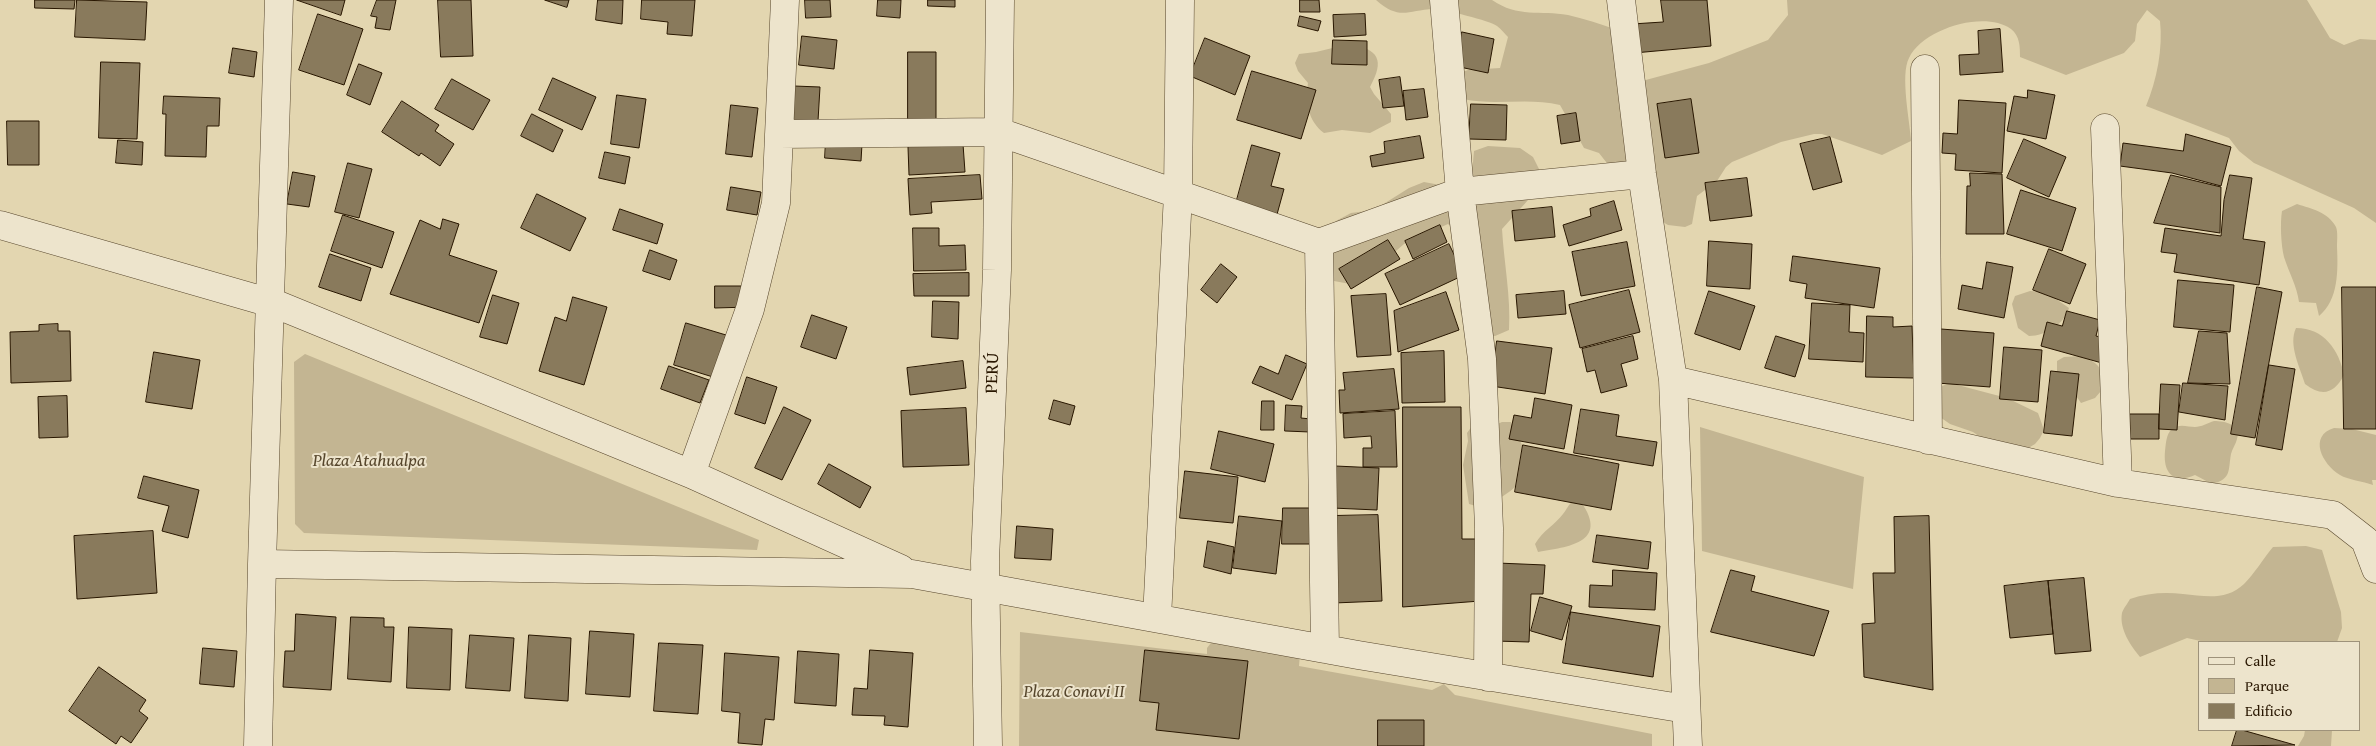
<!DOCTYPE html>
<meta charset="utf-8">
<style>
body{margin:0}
#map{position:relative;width:2376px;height:746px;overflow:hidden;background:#e3d6b0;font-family:"Gentium Book Plus",serif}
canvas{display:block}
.legend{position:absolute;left:2198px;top:641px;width:162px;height:90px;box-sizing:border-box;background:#ede4cc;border:1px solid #9e927a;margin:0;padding:6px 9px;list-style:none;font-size:15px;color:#281600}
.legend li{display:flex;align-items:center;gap:10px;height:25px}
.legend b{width:25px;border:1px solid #9e927a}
</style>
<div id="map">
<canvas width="2376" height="746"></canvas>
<ul class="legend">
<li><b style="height:6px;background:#ede4cc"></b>Calle</li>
<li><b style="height:14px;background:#c3b592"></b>Parque</li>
<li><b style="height:14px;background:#897a5c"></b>Edificio</li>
</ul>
</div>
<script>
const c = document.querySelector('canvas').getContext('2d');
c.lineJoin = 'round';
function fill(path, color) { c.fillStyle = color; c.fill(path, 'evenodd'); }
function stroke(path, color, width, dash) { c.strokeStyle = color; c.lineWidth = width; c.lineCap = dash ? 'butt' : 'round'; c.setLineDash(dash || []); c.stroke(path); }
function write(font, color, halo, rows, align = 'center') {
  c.font = font + ' "Gentium Book Plus",serif'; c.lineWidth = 4; c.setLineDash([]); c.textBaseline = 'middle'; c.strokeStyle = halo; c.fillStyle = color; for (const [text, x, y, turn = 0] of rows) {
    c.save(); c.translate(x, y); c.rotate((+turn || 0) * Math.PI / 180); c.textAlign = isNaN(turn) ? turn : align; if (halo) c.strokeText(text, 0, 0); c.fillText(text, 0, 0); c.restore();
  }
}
fill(new Path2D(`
 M1376,0h116c26,18 48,10 76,15 17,4 33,9 49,15l-5,11 2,8 28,32 67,-18 59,-23 20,-25 -1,-15h520l23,38 14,7 16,-6 16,1v183l-22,-15 -100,-45 -15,-12 -10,-13 -83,-32c11,-26 17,-58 14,-85l-13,-11 -10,14 -2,17 -11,12 -58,22 -46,-18c0,-10 0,-21 -9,-28 -27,-19 -88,0 -102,29 -9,17 1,63 2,83l-29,14 -60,-21h-8l-33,8 -49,20 -6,5 -9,14 -20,15 -5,28 -7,3 -17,-2 -7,-4 -21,-27 -19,-13 -22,-28 -15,-5 -24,-43c-32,-8 -65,1 -97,-6l-9,-24 14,-5 32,-2 8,-31c-3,-3 -7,-8 -11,-11 -6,-5 -54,-17 -63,-17 -27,1 -34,12 -58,-9z
 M1349,44c30,5 36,16 21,43l4,7 17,20v8l-21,11 -28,-3 -18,3c-16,-12 -19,-31 -16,-50l-10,-12 -3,-8 4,-9 17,-2z
 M1488,146l32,2 13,9 8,16 -3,16 -36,40c2,34 9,68 7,101l-14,6 -15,-2 -12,-8 -8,-15 7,-47 -7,-30 -12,-10 -44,20 -38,33 -16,7 -16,-3c-16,-25 -9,-34 2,-60l15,-8 16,-2 15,-6 27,-17 15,-6 32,6 15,-4 3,-33z
 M2297,204c15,5 31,8 39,23 2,5 1,14 1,20 1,22 2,53 -18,69l-3,-13 -17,-1c-2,-16 -10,-29 -15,-45 -3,-12 -4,-34 -2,-46z
 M2030,291l16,1 23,16c-4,15 -23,28 -40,28l-11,-8 -6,-24 3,-8z
 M2296,328c28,0 43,22 48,47 -10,19 -22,22 -39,9 -5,-17 -17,-39 -9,-56z
 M305,354l454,186 -2,10 -453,-17 -9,-9 -1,-162z
 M2081,356c23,9 20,13 20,35l-6,7 -14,5 -11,-16 -13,-10v-16l7,-4z
 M1950,383l57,15 31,15 6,17 -4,8 -5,6 -15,9 -34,-12 -13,-9 -23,-8 -13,-9v-23l5,-6z
 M2214,421c11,0 28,4 23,18 -1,5 -5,10 -6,15 -3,16 1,25 -19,30l-17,-9c-22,9 -32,-2 -30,-24 1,-7 1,-17 7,-22 7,-6 16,-2 23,-2 6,0 13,-4 19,-6z
 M1502,422h9c4,11 16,28 16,40 1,23 -27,36 -44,46l-14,-4 -6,-39 5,-24 -1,-8 5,-7 23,-1z
 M1700,427l164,50 -11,112 -151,-38z
 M2334,428l18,1 24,6v45h-4l1,5c-10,-4 -25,-5 -33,-10 -18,-11 -32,-39 -6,-47z
 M1573,501l8,1c29,41 -14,45 -43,50l-3,-8c8,-14 20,-19 28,-30 4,-5 5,-9 10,-13z
 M2306,546l16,4 19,62 1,16 -5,14h-132l-18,-4 -47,19c-9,-11 -21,-28 -18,-44 1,-4 6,-10 8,-14 17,-6 35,-7 53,-5 22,2 43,7 61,-10 11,-11 19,-25 29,-37z
 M1020,632l187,22v-6l10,-13 83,19 -1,12 133,24 12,-6 11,11 197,39v12h-633z
 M2305,730h27l-1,16h-33l6,-10z`), '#c3b592');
const building = new Path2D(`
 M35,0h40l-1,9 -39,-1z
 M77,0l70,2 -2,38 -70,-3z
 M297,0h48l-4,15z
 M377,0h19l-6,30 -15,-2 2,-11 -6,-1z
 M438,0h33l2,56 -32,1z
 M545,0h24l-2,7z
 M598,0h25l-1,24 -26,-4z
 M642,0h53l-3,36 -25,-2 1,-12 -27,-3z
 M805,0h25l1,17 -25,1z
 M878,0h23l-1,18 -23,-2z
 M928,0h27v7l-27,-1z
 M1300,0h19l1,12h-20z
 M1661,0h46l4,46 -77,7 -2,-29 31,-2z
 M318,14l45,15 -19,56 -45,-15z
 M1365,14l1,21 -32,2 -1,-22z
 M1300,16l21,5 -3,10 -20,-5z
 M2000,29l3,43 -43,3 -1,-20 20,-1 -1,-23z
 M1462,32l32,7 -6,34 -33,-7z
 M802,36l35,4 -3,29 -35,-4z
 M1205,38l45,18 -15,39 -45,-19z
 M1333,40l34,1v24l-35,-1z
 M233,48l24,4 -3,25 -25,-4z
 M908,52h28v76h-28z
 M101,62l39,1 -3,76 -38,-1z
 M359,64l23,9 -12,32 -23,-10z
 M1252,71l64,19 -15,49 -64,-19z
 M1400,77l4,29 -21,2 -4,-28z
 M553,78l43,19 -14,33 -43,-20z
 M452,79l38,21 -17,30 -38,-21z
 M794,86l26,1 -2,34 -26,1z
 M1424,89l4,28 -22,3 -3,-29z
 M2028,90l27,5 -9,44 -39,-8 7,-35 13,2z
 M617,95l29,4 -7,49 -28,-4z
 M164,96l56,2 -1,28h-12l-1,31 -41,-1 1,-42h-3z
 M1691,99l8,54 -34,5 -8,-54z
 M1959,100l47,3 -4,70 -47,-3 1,-16 -14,-1 1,-20 14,1z
 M402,101l37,24 -4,6 19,13 -14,22 -19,-13 -2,3 -37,-24z
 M1471,104l36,1 -1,35 -37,-1z
 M731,105l27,3 -6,49 -26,-3z
 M1576,113l4,28 -19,3 -4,-28z
 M532,114l31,16 -10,22 -32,-16z
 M7,121h32v44h-31z
 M2186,134l45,13 -10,39 -49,-13 -52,-7 3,-23 60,8z
 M1420,136l4,22 -52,9 -2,-11 15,-3 -1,-11z
 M1830,137l12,45 -29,8 -13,-46z
 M2024,139l42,18 -17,40 -42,-19z
 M118,140l25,2 -1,23 -26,-2z
 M826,140l36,4 -1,17 -36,-3z
 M963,144l2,28 -56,3 -1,-28z
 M1252,145l28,8 -9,33 13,3 -8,29 -41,-11z
 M605,152l25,5 -5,27 -26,-6z
 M348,163l24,6 -13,49 -24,-6z
 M293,172l22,4 -6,31 -22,-3z
 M1970,173l32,1 2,60h-38l1,-48h3z
 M980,175l2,24 -51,3 1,11 -22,2 -2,-36z
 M2171,175l50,12 -1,46 -66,-10z
 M2230,175l22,3 -9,61 22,3 -6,43 -85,-13 3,-18 -16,-2 4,-24 56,8 3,-36z
 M1747,178l5,38 -42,5 -5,-38z
 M731,187l30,5 -4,23 -30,-5z
 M2021,190l55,18 -14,43 -55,-17z
 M537,194l49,24 -16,33 -49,-23z
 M1614,201l8,29 -53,16 -6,-21 28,-9 -1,-7z
 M1552,207l3,30 -40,4 -3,-30z
 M620,209l43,15 -6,20 -44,-14z
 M343,215l51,17 -12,36 -51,-17z
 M443,219l16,5 -10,31 48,16 -18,52 -89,-29 30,-74 20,9z
 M1440,225l7,17 -34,17 -8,-18z
 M913,228h26v18l26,-1 1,25 -52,1z
 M1388,240l12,19 -49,30 -12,-20z
 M1709,241l43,3 -2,45 -43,-3z
 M1627,242l8,44 -54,10 -9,-44z
 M1449,244l15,31 -64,30 -15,-31z
 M2049,249l37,15 -16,40 -37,-14z
 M650,250l27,10 -7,20 -27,-9z
 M330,254l41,14 -10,33 -42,-14z
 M1793,256l87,12 -6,40 -69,-10 2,-14 -17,-3z
 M1987,262l26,5 -9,51 -46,-9 4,-24 20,4z
 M1221,264l16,13 -20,26 -16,-13z
 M969,273v23h-55l-1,-22z
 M2178,280l56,5 -4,47 -56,-5z
 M715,286h34l1,21 -35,1z
 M2257,287l25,5 -27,146 -24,-4z
 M2342,287h34v142h-32z
 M1629,290l11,42 -60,16 -11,-43z
 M1564,291l2,23 -48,4 -2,-23z
 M1709,291l46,15 -15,44 -45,-16z
 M1446,292l13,38 -61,22 -4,-41z
 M1386,294l5,61 -34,2 -6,-61z
 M493,295l26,8 -12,41 -27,-7z
 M573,297l34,10 -23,78 -45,-14 16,-54 11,4z
 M933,301l26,1 -1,37 -26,-2z
 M1812,303l38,2 -1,27 15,1 -1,29 -54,-3z
 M2067,311l33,9 -4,16 13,3 -7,24 -61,-17 6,-24 15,4z
 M812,315l35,12 -11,32 -35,-12z
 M1867,316l26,1v10l19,-1 2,52 -48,-1z
 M686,323l40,12 -13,42 -39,-12z
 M58,324v7h12l1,50 -60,2 -1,-51 29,-1v-6z
 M1941,329l53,4 -4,54 -53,-4z
 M2199,331l28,2 3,51 -42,-1z
 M1633,336l5,23 -17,5 6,22 -26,7 -6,-23 -8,2 -5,-23z
 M1776,336l29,9 -10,32 -30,-9z
 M1497,341l55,7 -7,46 -54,-8z
 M2004,347l38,3 -4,52 -38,-3z
 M1444,351l1,51 -43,1 -1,-50z
 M154,352l46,8 -8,49 -46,-7z
 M1286,355l21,9 -15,36 -40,-17 8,-17 18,8z
 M963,361l3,27 -56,7 -3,-27z
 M2269,365l26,4 -13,81 -26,-5z
 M669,366l40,14 -9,23 -39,-14z
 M1394,369l5,40 -59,4 -1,-23h6l-2,-17z
 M2051,371l28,3 -7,62 -28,-3z
 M747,377l30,10 -12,37 -30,-10z
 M2183,383l45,3 -3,34 -46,-8z
 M2161,384l19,1 -3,45 -18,-1z
 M67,396l1,41 -29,1 -1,-41z
 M1535,398l37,7 -8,44 -55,-10 5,-24 17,3z
 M1054,400l21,6 -5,19 -21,-6z
 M1262,401h12v29h-13z
 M1286,405l16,1 -1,12 10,1 -1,13 -25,-1z
 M784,407l27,13 -29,60 -27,-12z
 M1403,407h58l1,132h17l1,62 -77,6z
 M966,408l3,57 -66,2 -2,-56z
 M1581,409l38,6 -3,21 41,6 -4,24 -79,-13z
 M1395,411l2,56h-34v-19h9l-1,-12 -27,2 -1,-24z
 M2130,414h29v25h-28z
 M1219,431l55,13 -9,38 -54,-13z
 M1523,445l96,19 -8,46 -96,-18z
 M829,464l42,23 -11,21 -42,-24z
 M1335,466l44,2 -2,42 -45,-2z
 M1185,471l53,6 -5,46 -53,-5z
 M144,476l55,14 -11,48 -26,-7 7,-25 -31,-8z
 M1283,508h29l-1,36h-29z
 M1378,515l4,86 -48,2 -3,-87z
 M1239,516l43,5 -6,53 -43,-6z
 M1929,516l4,174 -69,-13 -2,-53 13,-1 -2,-50h22l-1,-56z
 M1017,526l36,3 -2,31 -36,-2z
 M153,531l4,62 -80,6 -3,-63z
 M1597,535l54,7 -3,27 -55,-7z
 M1208,541l26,6 -3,27 -27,-7z
 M1497,563l48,2 -2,29h-12l-2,48 -34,-1z
 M1613,570l44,3 -2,37 -66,-3 1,-22 22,1z
 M1731,570l24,6 -4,15 78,20 -15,45 -103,-24z
 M2084,578l7,73 -36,3 -7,-73z
 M2048,581l5,53 -43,4 -6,-52z
 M1540,597l32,9 -10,34 -31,-9z
 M1571,612l89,14 -7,51 -90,-14z
 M296,614l40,3 -5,73 -48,-3 2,-36h9z
 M351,617l33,1v9h10l-3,55 -43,-3z
 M409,627l43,2 -2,61 -43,-2z
 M590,631l44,3 -4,63 -44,-3z
 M470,635l44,3 -4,53 -44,-3z
 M529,635l42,3 -3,63 -43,-3z
 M659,643l44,2 -5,69 -44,-3z
 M203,648l34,3 -3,36 -34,-3z
 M870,650l43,3 -5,74 -24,-2 1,-9 -33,-1 2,-27 13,1z
 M1145,650l103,11 -9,78 -83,-9 3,-27 -19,-2z
 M798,651l41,3 -3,52 -41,-3z
 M725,653l54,4 -5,63 -9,-1 -3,26 -24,-2 2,-30 -18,-2z
 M99,667l47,33 -7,11 9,7 -17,25 -10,-7 -5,8 -47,-33z
 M1378,720h46v26h-46z
 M2237,730h5l53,15 -63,1z`);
fill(building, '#897a5c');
stroke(building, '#281600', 1);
const minor = new Path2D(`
 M1444,0l16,192 22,167 7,169 -1,149
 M1621,0l21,174 31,206 15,366
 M1925,69l3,371
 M2105,128l13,355
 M779,134l220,-2 320,111 141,-51 182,-18
 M0,225l278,80 413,169 210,95
 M1319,243l6,406
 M1673,380l445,103 215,32 32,25 11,29
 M691,474l59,-165 26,-106 9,-203
 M262,564l650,10 446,81 328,54
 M1157,618l21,-424 2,-194
 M258,746l4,-182 17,-564
 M988,746l-3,-185 12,-291 3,-270`);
stroke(minor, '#57462c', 29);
stroke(minor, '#ede4cc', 28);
write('18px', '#281600', '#ede4cc', [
 ["PERÚ",993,373,-88]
]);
write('italic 18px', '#56462c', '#ede4cc', [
 ["Plaza Atahualpa",369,461],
 ["Plaza Conavi II",1074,692]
]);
</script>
